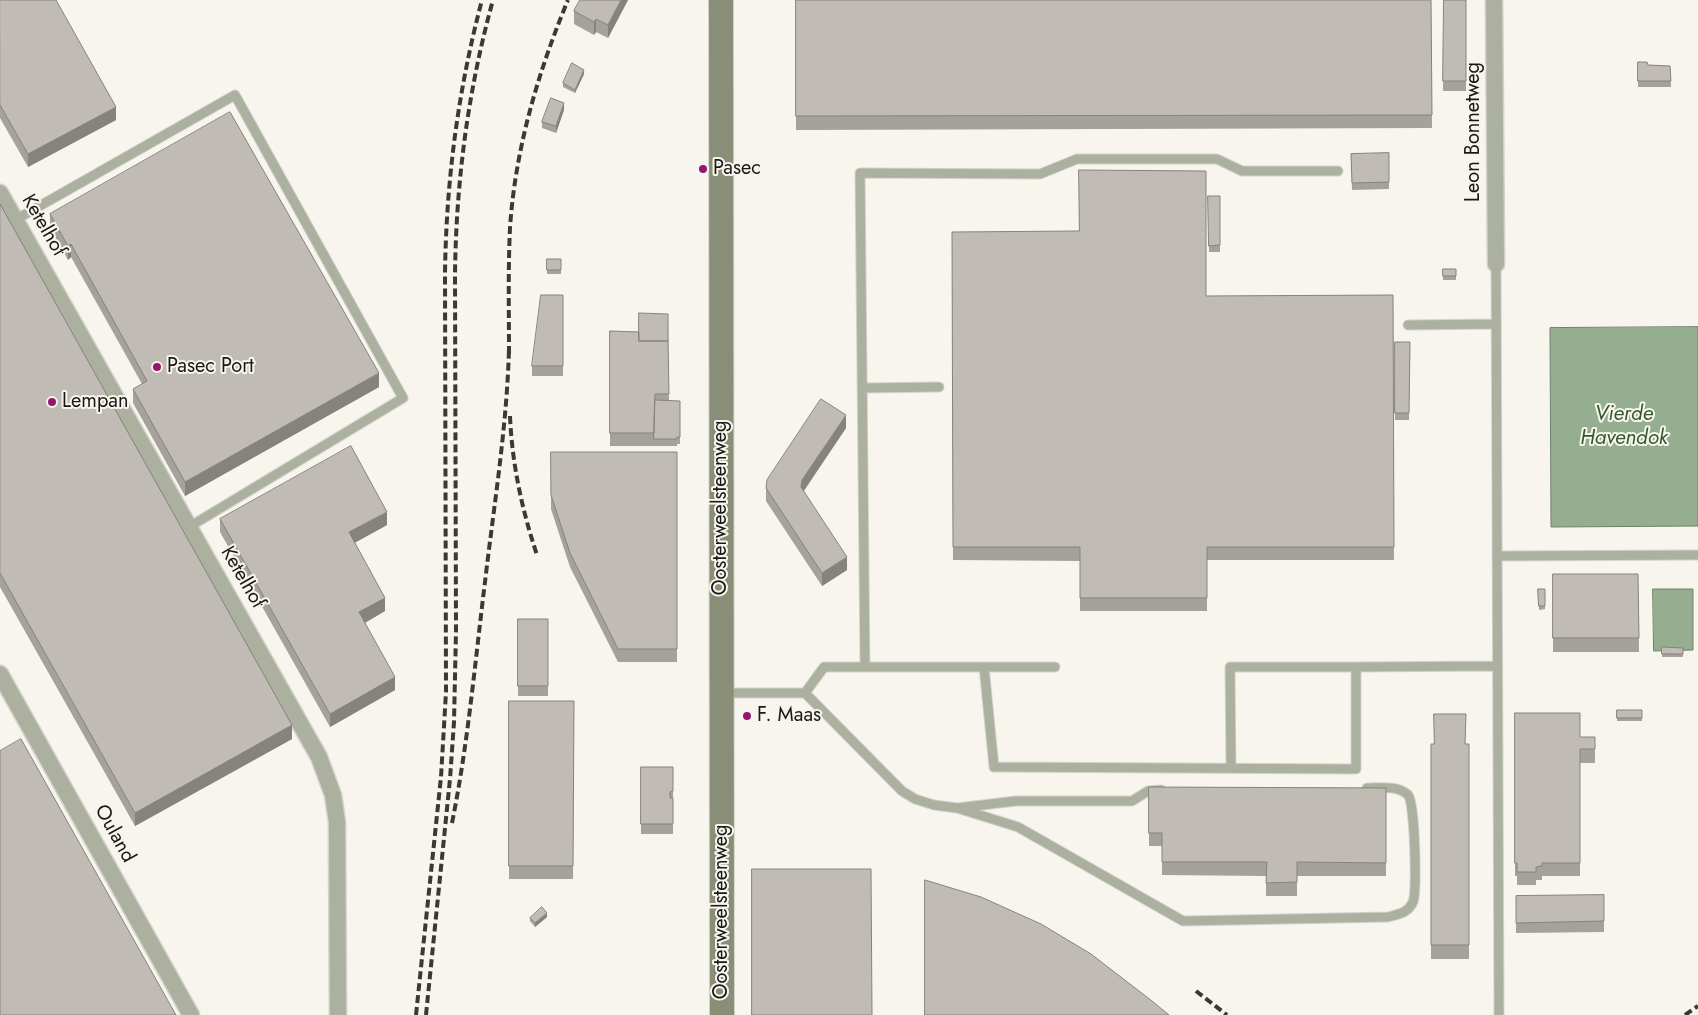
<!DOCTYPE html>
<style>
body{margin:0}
canvas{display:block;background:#f7f5ed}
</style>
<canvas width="1698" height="1015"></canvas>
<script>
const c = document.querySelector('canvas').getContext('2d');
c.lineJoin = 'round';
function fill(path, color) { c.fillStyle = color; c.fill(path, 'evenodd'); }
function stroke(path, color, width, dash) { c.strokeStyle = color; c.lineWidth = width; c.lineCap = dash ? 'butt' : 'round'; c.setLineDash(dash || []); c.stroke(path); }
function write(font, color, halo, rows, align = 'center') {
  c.font = font + ' Jost,sans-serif'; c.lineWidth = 4; c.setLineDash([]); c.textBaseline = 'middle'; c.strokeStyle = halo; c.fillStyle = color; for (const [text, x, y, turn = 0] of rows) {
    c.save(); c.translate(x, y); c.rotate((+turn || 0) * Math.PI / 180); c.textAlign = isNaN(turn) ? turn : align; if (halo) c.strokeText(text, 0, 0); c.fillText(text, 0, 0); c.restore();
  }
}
const water = new Path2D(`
 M1698,327v199l-147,1 -1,-199z
 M1653,589h40v61l-39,1z`);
fill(water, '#95ae8f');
stroke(water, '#70816b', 1);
const service = new Path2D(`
 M15,220l220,-125 168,303 -214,129
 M1496,264l3,751
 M1408,325l88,-1
 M862,388l77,-1
 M1497,556l201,-1
 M865,667l-5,-494 180,1 37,-15h140l25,12h96
 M984,667l10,100 362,2v-102h-126l1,101
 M1356,667l141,-1
 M722,693h83l97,98 13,8 19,6 23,3 59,-7h116l16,-10 13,-1
 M805,693l19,-26h231
 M957,808l61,19 165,94 205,-4c11,-3 20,-4 25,-15 4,-12 2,-100 -5,-107 -10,-10 -28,-7 -41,-7`);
const minor = new Path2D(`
 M1494,0l2,264
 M0,193l319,564 14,38 4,27 1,193
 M0,674l191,341`);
const secondary = new Path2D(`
 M721,0l1,1015`);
stroke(service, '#d3d2cb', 11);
stroke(minor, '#d3d2cb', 19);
stroke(secondary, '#d3d2cb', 26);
stroke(service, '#acb09f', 9);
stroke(minor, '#acb09f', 16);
stroke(secondary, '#898e76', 24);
stroke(new Path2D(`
 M509,354c0,-42 -1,-84 1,-126 5,-78 28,-156 58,-228
 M510,416c2,48 12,94 27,139
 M452,823c16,-79 23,-161 33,-241 9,-77 22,-156 24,-234
 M1196,991l31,24
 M416,1015l25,-238 5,-85 -1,-417c1,-93 13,-185 37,-275
 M426,1015l24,-236 4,-57 2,-91 -1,-356c1,-93 13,-185 38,-275
 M1685,1015l13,-9`), '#3a3936', 4, [8, 4]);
fill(new Path2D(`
 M0,0l116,120 -88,47 -28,-49z
 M628,0l-20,38 -12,-6 -2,3 -20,-11v-13z
 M796,0h635l1,128 -636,2z
 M1444,0h22v91h-23z
 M1638,62l10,3 22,1 1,21h-33z
 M584,74l-9,19 -12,-6v-4z
 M564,110l-8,23 -14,-5v-6z
 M1389,153v36l-37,1 -1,-36z
 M1208,196h12v56h-11z
 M0,204l292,535 -157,87 -135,-239z
 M50,214l329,173 -194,109 -52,-93v-14l9,-5 -71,-127 -3,3 -18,-32z
 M952,232l254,64 187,-1 1,265h-187v51h-127v-50l-127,-1z
 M547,259h14v15h-14z
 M1443,269h13v11h-13z
 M563,295v81h-31v-10z
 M668,314l1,87h11v43h-3v2h-67v-115l29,1z
 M1395,342h15l-1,78h-14z
 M846,428l-42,63 43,79 -25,16 -56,-85v-13z
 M551,452h126v210h-59l-48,-95 -19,-58z
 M220,519l167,6 -33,18 31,68 -20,12 30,67 -65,37 -110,-195z
 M1553,574h85l1,78h-86z
 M1538,589h7v20l-6,1z
 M518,619h30v77h-30z
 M1662,647l21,1v9h-21z
 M509,701h65l-1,178h-64z
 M1617,710h25v11h-25z
 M1515,713l65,24 15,12v14h-15v113h-38v4h-6v5h-19v-9h-2z
 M1431,744h38v215h-38z
 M641,767h32v67h-32z
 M1149,787l237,1v88h-89v20h-31v-20l-104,-1v-29h-13z
 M1604,895v37l-88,1v-37z
 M547,917l-12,10 -5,-6v-3z`), '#a5a19b');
fill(new Path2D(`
 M621,0h7l-20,38v-13z
 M596,19v13l-2,3v-13z
 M584,70v4l-9,19v-3z
 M564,103v7l-8,23v-7z
 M116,107v13l-88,47v-13z
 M71,244v13l-3,3v-14z
 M379,373v14l-194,109v-14z
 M846,415v13l-44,65 -1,-6 1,-7z
 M387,512v13l-38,21v-14z
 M847,557v13l-25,16v-13z
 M385,598v13l-26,15v-14z
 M395,677v13l-65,37v-13z
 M292,725v14l-157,87v-13z
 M547,913v4l-12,10v-4z`), '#86837e');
const building = new Path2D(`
 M0,0h56l60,107 -88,47 -28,-49z
 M580,0h41l-13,25 -12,-6 -2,3 -20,-11z
 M796,0h635l1,115 -636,1z
 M1444,0h22v81h-23z
 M1638,62h9l1,3 22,1 1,15h-33z
 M572,63l12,7 -9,20 -12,-7z
 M551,98l13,5 -8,23 -14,-4z
 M230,112l149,261 -194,109 -52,-93 14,-8 -76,-137 -3,2 -18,-32z
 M1389,153v29l-37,1 -1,-29z
 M1079,170l127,1v125l187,-1 1,252h-187v51h-127v-51h-127l-1,-315 127,-1z
 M1208,196h12v49l-11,1z
 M0,204l292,521 -157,88 -135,-240z
 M547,259h14v11h-14z
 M1443,269h13v7h-13z
 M541,295h22v71h-31z
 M639,313l29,1v27h-29z
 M610,331l29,1v9h29l1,53h-14l-1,39h-44z
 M1395,342h15l-1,71h-14z
 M821,399l25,16 -44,65 -1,7 46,70 -25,16 -56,-85 1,-8z
 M655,400l25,1v36h-3v2h-23z
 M351,446l36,66 -38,20 36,66 -26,14 36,65 -65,37 -110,-195z
 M551,452h126v197h-59l-48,-96 -19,-58z
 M1553,574h85l1,64h-86z
 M1538,589h7v17h-6z
 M518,619h30v67h-30z
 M1662,647l21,1v6h-21z
 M509,701h65l-1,165h-64z
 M1617,710h25v8h-25z
 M1515,713h65v24h15v12h-15v114h-38v3l-6,1v5h-19v-9h-2z
 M1434,714h32l-1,30h4v201h-38v-201h3z
 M21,739l155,276h-176v-264z
 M641,767h32v24l-3,1v6h3v26h-32z
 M1149,787l237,1v75l-89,-1v20l-31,1 1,-21h-105v-29h-13z
 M752,869h119l1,146h-120z
 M925,880l56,17 60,27 50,30 61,47 17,14h-244z
 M1604,895v26l-88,2v-27z
 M542,907l5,6 -12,10 -5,-5z`);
fill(building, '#c0bbb4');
stroke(building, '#86837e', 1);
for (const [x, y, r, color] of [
 [703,169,5,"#951670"],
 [157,367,5,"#951670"],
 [52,402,5,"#951670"],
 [747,716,5,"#951670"]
]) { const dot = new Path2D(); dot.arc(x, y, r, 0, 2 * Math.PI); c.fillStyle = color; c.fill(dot); stroke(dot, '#f7f5ed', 2); }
write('20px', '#191816', '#f7f5ed', [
 ["Leon Bonnetweg",1474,132,-90],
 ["Ketelhof",43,226,60],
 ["Oosterweelsteenweg",721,508,-90],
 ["Ketelhof",242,578,60],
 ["Ouland",114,834,61],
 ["Oosterweelsteenweg",722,912,-90]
]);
write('20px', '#191816', '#f7f5ed', [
 ["Pasec",713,169],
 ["Pasec Port",167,367],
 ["Lempan",62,402],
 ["F. Maas",757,716]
], 'left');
write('italic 21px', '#34582c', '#f7f5ed', [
 ["Vierde",1624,415],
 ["Havendok",1624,439]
]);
</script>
